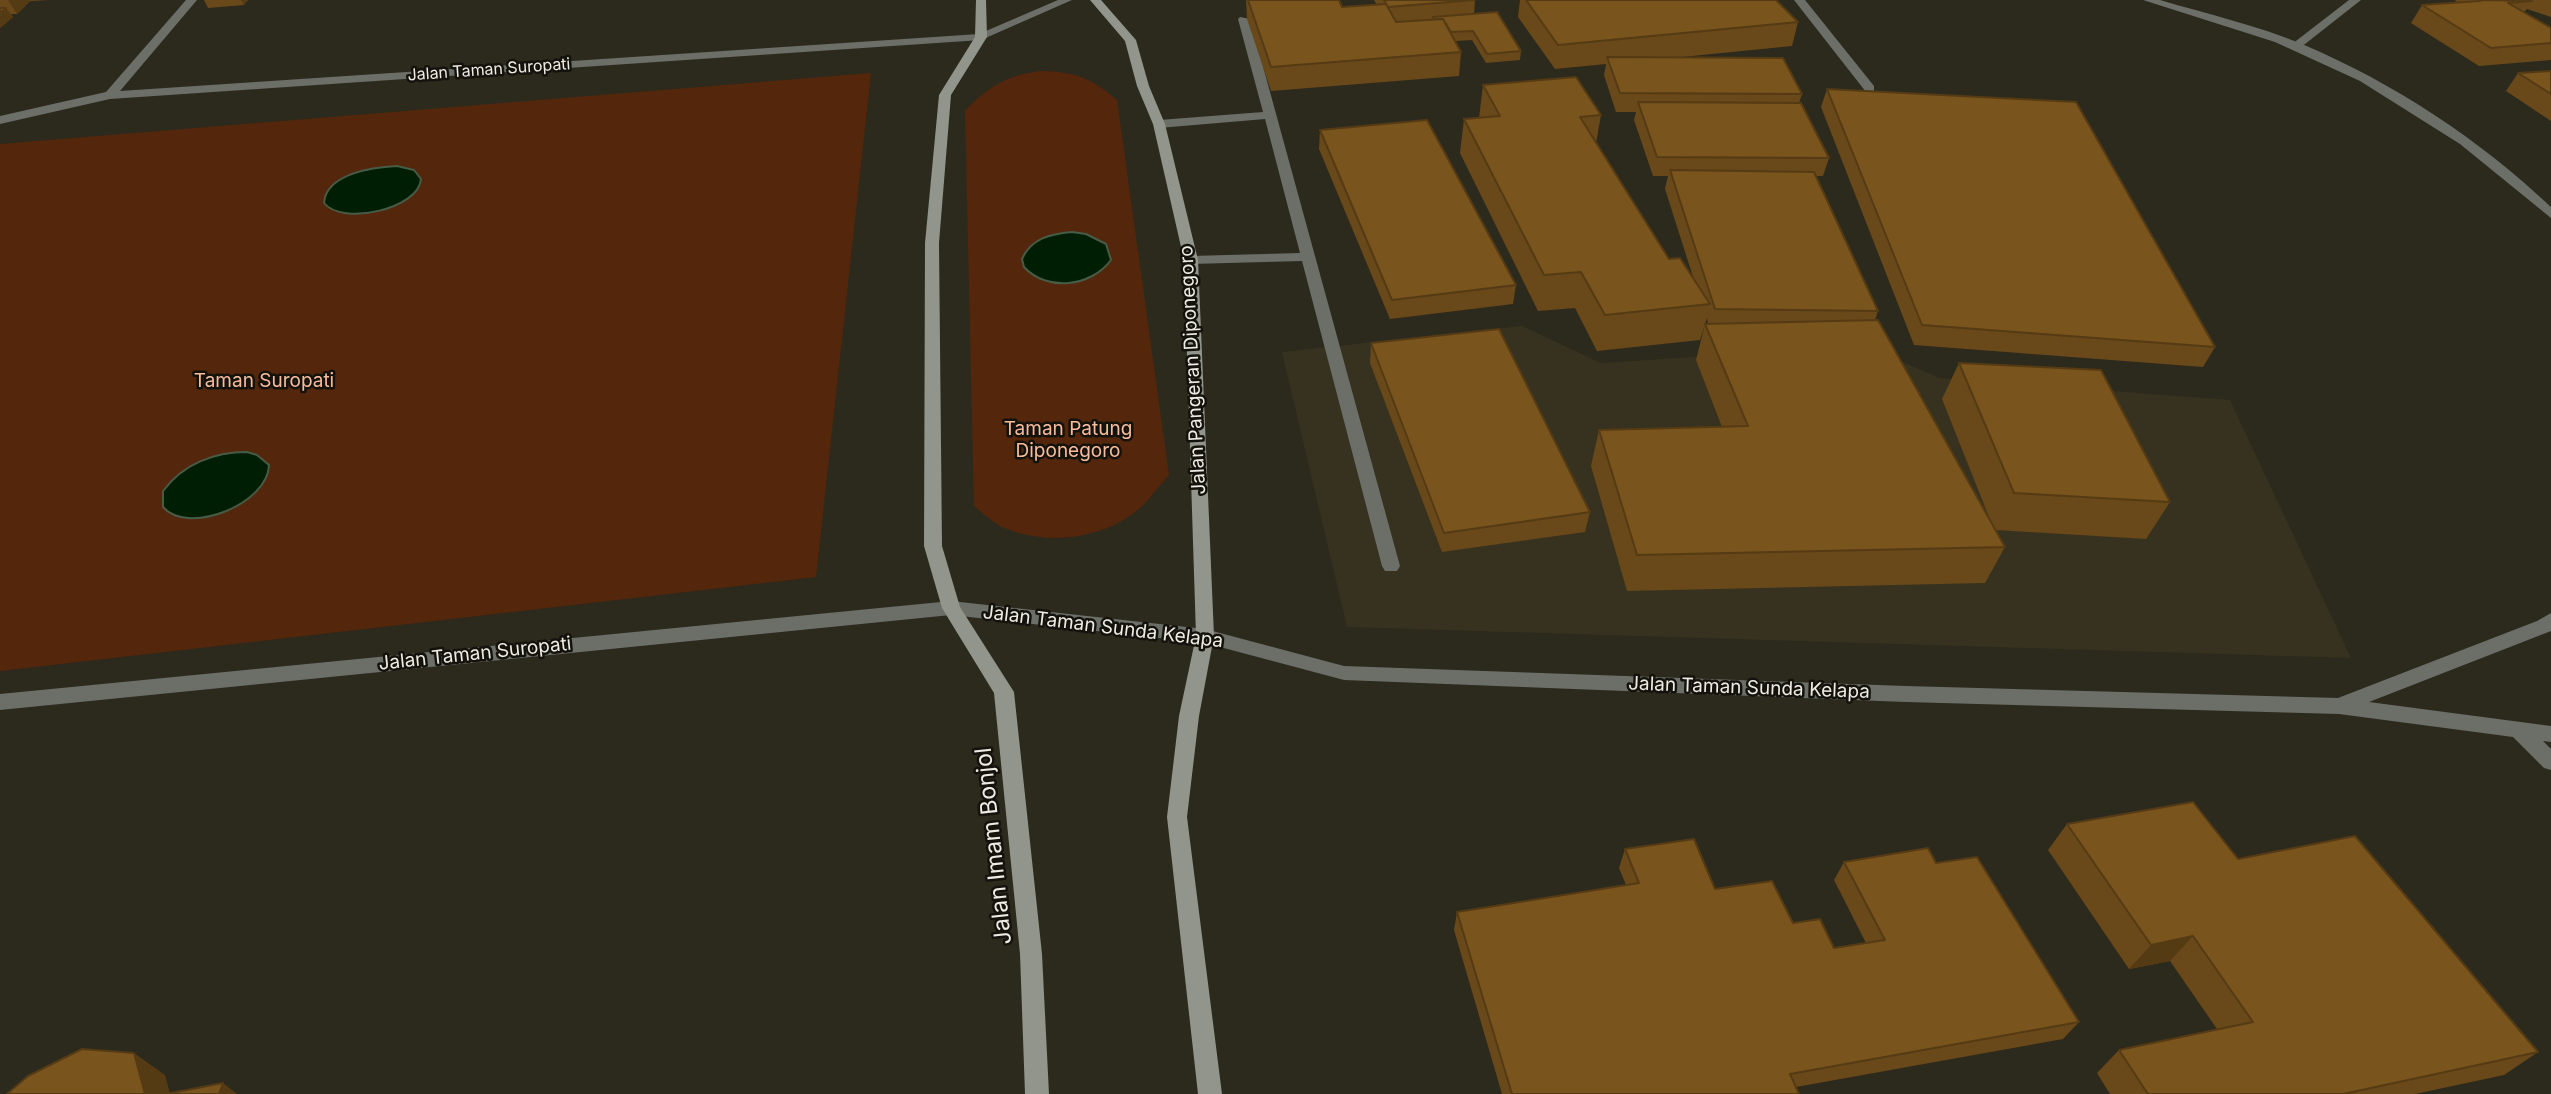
<!DOCTYPE html>
<style>
body{margin:0}
canvas{display:block;background:#2c291d}
</style>
<canvas width="2551" height="1094"></canvas>
<script>
const c = document.querySelector('canvas').getContext('2d');
c.lineJoin = 'round';
function fill(path, color) { c.fillStyle = color; c.fill(path, 'evenodd'); }
function stroke(path, color, width, dash) { c.strokeStyle = color; c.lineWidth = width; c.lineCap = dash ? 'butt' : 'round'; c.setLineDash(dash || []); c.stroke(path); }
function write(font, color, halo, rows, align = 'center') {
  c.font = font + ' Inter,sans-serif'; c.lineWidth = 5; c.setLineDash([]); c.textBaseline = 'middle'; c.strokeStyle = halo; c.fillStyle = color; for (const [text, x, y, turn = 0] of rows) {
    c.save(); c.translate(x, y); c.rotate((+turn || 0) * Math.PI / 180); c.textAlign = isNaN(turn) ? turn : align; if (halo) c.strokeText(text, 0, 0); c.fillText(text, 0, 0); c.restore();
  }
}
fill(new Path2D(`
 M1522,326l79,37 264,-17 75,32 290,22 121,258 -1004,-31 -65,-275z`), '#36321f');
fill(new Path2D(`
 M1041,71c34,1 49,6 76,29l52,375c-12,13 -23,30 -38,40 -37,26 -90,30 -131,11 -9,-5 -18,-14 -26,-20l-9,-395c22,-24 43,-36 76,-40z
 M871,73l-55,504 -816,94v-527z`), '#54260b');
const water = new Path2D(`
 M397,166l17,4 7,9c-2,30 -79,47 -97,24 2,-30 51,-36 73,-37z
 M1072,232l14,2 20,10 5,16c-20,27 -64,32 -87,7l-2,-8c9,-21 29,-25 50,-27z
 M247,452l10,3 12,10c-1,39 -81,71 -106,42v-16c20,-27 51,-39 84,-39z`);
fill(water, '#001e04');
stroke(water, '#475c47', 2);
fill(new Path2D(`
 M1794,0h11l69,86v6h-8z
 M1240,17l10,2 150,547 -3,5h-12l-3,-5 -80,-305 -111,3 -7,-4 7,-4 109,-3 -35,-134 -106,9 -6,-4 6,-4 104,-8 -25,-93z`), '#6c6e68');
fill(new Path2D(`
 M2349,0h12l-61,48h-8v-4z`), '#6c6e68');
fill(new Path2D(`
 M186,0h11l-77,91 859,-57 79,-34h14l-91,40 -871,59 -110,25v-8l106,-24z
 M2143,0h17c47,14 96,25 142,44 92,39 177,95 249,163v11l-91,-74 -100,-63 -85,-39z
 M951,601l254,28 139,37 562,20 432,12 199,-77 14,-8v18l-182,71 182,24v16l-8,-1 8,8v21l-7,-2 -31,-31 -174,-23 -433,-12 -562,-22 -139,-37 -254,-28 -951,95v-16z`), '#6c6e68');
fill(new Path2D(`
 M976,0h10l1,37 -36,58 -12,148 3,303 18,61 54,85 28,262 7,140h-24l-5,-140 -26,-261 -52,-85 -18,-62 1,-303 14,-148 36,-58z
 M1090,0h11l35,40 13,46 16,38 33,136 16,376 -15,80 -12,101 35,277h-24l-31,-277 12,-101 17,-80 -12,-376 -31,-136 -16,-38 -12,-45z`), '#91958b');
fill(new Path2D(`
 M0,0h49l-19,1 -13,13h-6l2,3 -13,11z
 M204,0h44l-4,5 -36,3z
 M1246,0h93l3,7 35,-2 -3,-5h101l-1,14 47,37 -1,9 -34,3 -14,-23 -16,1 5,11 -2,24 -188,15 -24,-72z
 M1520,0h256l22,22 -6,24 -120,12 130,36 -3,9 30,55 -6,18h-7l62,135 -3,9 116,202 -49,-123 17,-36 211,139 -24,37 -150,-9 9,17 -20,36 -358,8 -36,-125 8,-36 123,-3 -26,-67 9,-36h3l-1,-6 -7,22 -103,11 -22,-43 -37,3 -78,-158 4,-34 15,-1 4,-33 118,30 -5,28 73,116 25,21 -29,-91 3,-13h-15l-19,-56 2,-8h-20l-12,-37 2,-11 -51,5 -37,-52z
 M2455,0h96v17l-24,-8 -3,3 27,16v32l-72,6 -68,-43 11,-18 36,-2z
 M2551,71v50l-45,-30 12,-18z
 M1827,89l388,258 -12,20 -289,-22 -93,-238z
 M1320,130l196,155 -3,19 -123,15 -71,-170z
 M1371,343l219,169 -5,20 -143,20 -72,-189z
 M2067,824l171,35 300,193 -34,23 -89,19h-305l-13,-21 22,-23 98,-21 -47,-68 -41,8 -81,-119z
 M1625,849l168,74 41,25 32,-5 -32,-63 10,-18 92,1 143,159 -16,17 -267,48 3,7h-297l-48,-164 3,-18 169,-27 -7,-17z`), '#694819');
fill(new Path2D(`
 M8,0h22v1l-13,13z
 M241,0h7l-4,5z
 M6,8l7,9 -13,11v-15z
 M2193,936l-23,25 -41,8 22,-24z
 M134,1053l31,22 5,19h-25z
 M223,1083l14,11h-18z`), '#553b14');
const building = new Path2D(`
 M1248,0h91l3,7 44,-3 10,18 47,-3 18,33 -190,15z
 M1384,0h91l-87,7z
 M1526,0h250l22,22 -240,23z
 M2478,0l54,1 -24,2 43,25v15l-60,5 -69,-43 58,-4z
 M0,8h6l-6,5z
 M1497,12l24,39 -34,3 -14,-23 -22,1 -8,-13h-9l-1,-2z
 M1607,57l176,1 19,36 -182,-1z
 M2551,71v23l-33,-21z
 M1576,77l25,38 -21,2 89,142 11,-1 30,46 -105,11 -24,-43 -37,3 -80,-156 36,-3 -17,-31z
 M1827,89l249,13 139,245 -293,-22z
 M1638,102l163,1 28,55 -172,-1z
 M1427,120l89,165 -124,15 -72,-170z
 M1670,170l144,2 64,139 -163,-2z
 M1878,320l127,227 -368,8 -38,-125 149,-4 -43,-102z
 M1499,329l91,183 -146,21 -73,-190z
 M1959,363l142,7 69,132 -156,-9z
 M2193,802l45,57 117,-23 183,216 -195,42h-195l-29,-44 134,-28 -60,-86 -42,9 -84,-121z
 M1694,839l21,50 57,-8 21,42 27,-4 14,29 51,-8 -41,-78 84,-14 8,15 41,-6 102,165 -289,52 9,20h-287l-55,-182 182,-29 -14,-34z
 M82,1049l52,4 11,41h-138l21,-18z
 M223,1083l-4,11h-53z`);
fill(building, '#7a541d');
stroke(building, '#553b14', 2);
write('16px', '#edebe3', '#13120c', [
 ["Jalan Taman Suropati",489,70,-4]
]);
write('19px', '#edebe3', '#13120c', [
 ["Jalan Pangeran Diponegoro",1193,370,-93],
 ["Jalan Taman Sunda Kelapa",1103,627,7],
 ["Jalan Taman Suropati",475,654,-6],
 ["Jalan Taman Sunda Kelapa",1749,688,2]
]);
write('19px', '#f8bb9c', '#13120c', [
 ["Taman Suropati",264,381],
 ["Taman Patung",1068,429],
 ["Diponegoro",1068,451]
]);
write('23px', '#edebe3', '#13120c', [
 ["Jalan Imam Bonjol",994,846,-96]
]);
</script>
